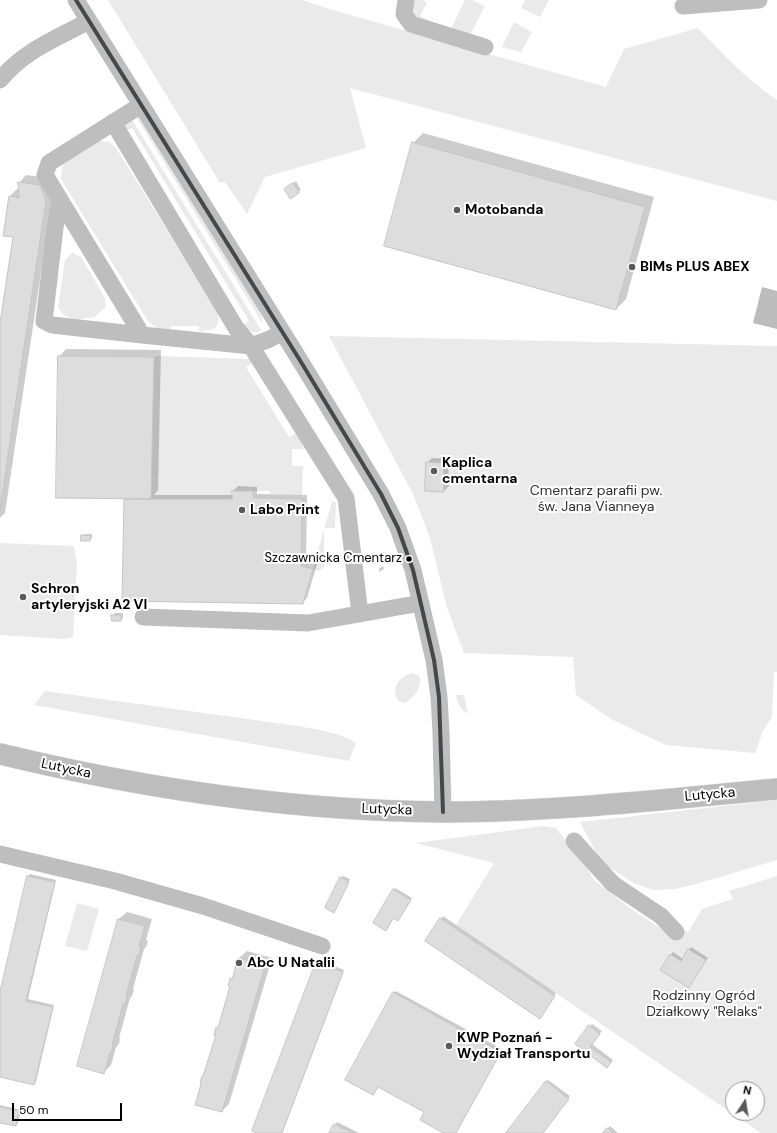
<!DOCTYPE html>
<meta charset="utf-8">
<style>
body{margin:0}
#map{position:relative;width:777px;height:1133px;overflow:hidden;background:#fff;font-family:"DM Sans",sans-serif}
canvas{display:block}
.north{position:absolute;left:725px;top:1081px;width:40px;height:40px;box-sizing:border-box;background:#fff;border:1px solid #999;border-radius:50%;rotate:12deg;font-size:11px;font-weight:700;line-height:16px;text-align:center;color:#000}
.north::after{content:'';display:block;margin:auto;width:14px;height:18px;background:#595959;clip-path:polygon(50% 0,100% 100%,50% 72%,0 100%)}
.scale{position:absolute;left:12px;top:1103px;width:110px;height:18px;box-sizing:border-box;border:2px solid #000;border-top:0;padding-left:5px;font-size:12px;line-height:14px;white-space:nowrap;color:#000;-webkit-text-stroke:3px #fff;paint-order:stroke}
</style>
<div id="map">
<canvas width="777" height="1133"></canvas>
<div class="north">N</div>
<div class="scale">50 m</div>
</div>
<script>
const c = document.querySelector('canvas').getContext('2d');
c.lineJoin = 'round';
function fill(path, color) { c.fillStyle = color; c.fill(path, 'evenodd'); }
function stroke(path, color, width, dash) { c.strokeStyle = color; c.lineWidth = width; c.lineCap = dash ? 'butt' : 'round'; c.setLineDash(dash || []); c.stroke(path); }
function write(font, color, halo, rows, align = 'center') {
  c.font = font + ' "DM Sans",sans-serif'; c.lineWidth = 4; c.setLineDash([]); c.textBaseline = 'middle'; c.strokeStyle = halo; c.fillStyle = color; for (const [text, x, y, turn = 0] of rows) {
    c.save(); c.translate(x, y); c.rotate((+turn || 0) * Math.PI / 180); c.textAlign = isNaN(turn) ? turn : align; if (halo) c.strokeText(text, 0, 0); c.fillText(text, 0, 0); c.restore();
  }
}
fill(new Path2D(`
 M108,0h194l27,9 277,78 18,-38 74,-21c25,26 49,52 79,72v101l-427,-113 16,60 -101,29 -18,37 -22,-32 -5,1z
 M414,0h8l5,2 -7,14 9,5 -14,-2 -4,-11z
 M465,0h7l13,6 -16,31 -19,-6z
 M525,0h24l-9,17 -19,-9z
 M514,22l18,10 -11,20 -19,-5z
 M136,114l10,9 114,188 3,13 -128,-209z
 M131,118l130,212 -2,2h-7l-11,-6 8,-5 -117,-193 -9,4v-6z
 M101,141l9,1 6,6 102,164c3,15 -4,19 -19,19v-5h-28v4l-13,-1 -10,-8 -87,-142 1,-11 3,-7 30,-19z
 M72,253l9,4 24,41 1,8 -11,11c-15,2 -28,6 -37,-10l7,-47z
 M329,336l448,10v326h-3l-2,45 -9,14 -8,22 -89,-8 -55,-26 -35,-24 -3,-38 -109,-4 -17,-45 -17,-70 -16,-42z
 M157,356l95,3 2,3 -8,5 43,70 10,-5 3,11 1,6h-11v17h11l-1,29 -32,-1v-3h-37l-1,8h-81l3,-142z
 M332,501l4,1 -1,26h-11v40l-6,3 -5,-2z
 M0,543l74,3 3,18 -4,73 -8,2 -65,-4z
 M412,673c2,1 5,2 7,3 2,2 1,3 1,6 -1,10 -7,15 -15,21l-7,-2c-1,-3 -3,-7 -3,-9 0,-10 9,-17 17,-19z
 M45,691l253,35c20,4 41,6 58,17l-7,18 -315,-56z
 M456,695h8l4,19c-7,-4 -10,-10 -12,-19z
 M777,800v60l-81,24 -21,5 -21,1 -21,-7 -24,-16 -13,-15 -16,-30z
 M543,826l13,2 31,40 6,11 34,27 46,31 6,-10 9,5 14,-23 31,-10 -4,-8 48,-15v257h-16l-305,-208 38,-62 -78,-20zM733,1089h24v24h-24z
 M77,903l22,6 -12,42 -22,-5z`), '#eaeaea');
fill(new Path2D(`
 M762,287l15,4v38l-24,-6z`), '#bcbcbc');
fill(new Path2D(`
 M423,133l231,64 -28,102 -10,10 -203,-166z
 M26,175l21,3 6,15 -48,320 -5,5v-188l14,-94 -10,-1 6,-39 7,-7h2v-6z
 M296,181l5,9 -10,7 -6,-8z
 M66,349l95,1 -3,140 -4,5h79v-4l5,-5 19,1v7l50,1 -1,66 11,3 -10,34 -5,5 -177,-104 2,-2 -68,-140z
 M432,458l16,1 1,27 -5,5 -17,-28z
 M84,534h8v4l-2,2 -8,-4z
 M383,566l1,3 -5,3v-3z
 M115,613h8v5l-2,2 -9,-4z
 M30,874l26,6 -28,119 26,6 -18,77 -2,2 -34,-8v-80l28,-120z
 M343,876l7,3 -14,30 4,-31z
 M395,888l17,10 -12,20 -2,2 -4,-3 -6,11 5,-38z
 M127,912l25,7 -6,21 2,1 -2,6 -2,2 -11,40 1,1 -2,6 -2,2 -11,40h1l-1,6 -3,3 -5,18 -7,7 15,-153z
 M443,916l113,77 -14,22 -116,-74z
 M691,947l17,11 -17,26 -30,-15 12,-17 10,7z
 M247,951l25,7 -43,146 -7,7 -19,-35 2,-2 12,-39 -2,-1 2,-6 3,-3 11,-40v-6l3,-3 5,-18z
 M319,960l25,10 -62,163h-23l57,-171z
 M396,991l106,58 -46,84h-11l-19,-22 -47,-25 -6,8 21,-101z
 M592,1024l10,7 -10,13 21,16 -4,5 -33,-22z
 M548,1080l22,16 -28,37h-34z
 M0,1105l21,5 -3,13 -2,2 -16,-3z
 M337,1122l22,11h-28z
 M610,1126l8,7h-14z`), '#0003');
const building = new Path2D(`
 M412,142l233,65 -29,103 -232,-64z
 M18,182l22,3 6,16 -36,239 2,1h-2l-10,69v-187l13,-86 -10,-1 6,-40 10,2z
 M293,183l6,10 -9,6 -6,-10z
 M58,356l96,1 -3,142 -95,-1z
 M426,462l17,1 1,29 -19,-1z
 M232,491h21v7l49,1 -1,67 12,3 -10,35 -181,-3 2,-102h108z
 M81,535l10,1 -1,5h-9z
 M111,615h10v6h-9z
 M27,876l28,6 -29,119 27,6 -19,78 -34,-8v-85z
 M340,877l9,5 -15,31 -9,-5z
 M393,889l18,11 -13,21 -5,-3 -7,13 -13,-8z
 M440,918l115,78 -15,23 -115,-78z
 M118,919l27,7 -6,21 2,1 -2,7h-2l-11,41 1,1 -2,7h-2l-11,41 1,1 -2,7 -1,-1 -6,22 -27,-8z
 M688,949l18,11 -17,28 -29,-18 10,-16 11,7z
 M238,958l27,8 -43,146 -27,-7 6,-21 -1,-1 2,-7h1l13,-41h-2l2,-8 2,1 12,-42h-2l2,-8 2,1z
 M316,962l27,10 -61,161h-26l-4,-2z
 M393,992l108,60 -45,81h-13l-23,-13 4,-8 -46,-25 -5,8 -28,-15z
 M589,1025l11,9 -10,13 21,15 -4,6 -32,-24z
 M546,1081l23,18 -26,34h-37z
 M0,1107l19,4 -3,15 -16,-3z
 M334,1124l19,9h-24z
 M607,1128l7,5h-11z`);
fill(building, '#ddd');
stroke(building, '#c5c5c5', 1);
const major = new Path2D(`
 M0,754c145,35 294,57 444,58 111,0 222,-13 333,-23`);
stroke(major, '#dbdbdb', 22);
stroke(new Path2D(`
 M76,0l225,362 80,132 17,34 15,42 21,90 5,37 2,36 2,79
 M406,0l-2,14 7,10 74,23
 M683,6l76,-6
 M0,80c23,-29 57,-42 89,-59
 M141,105l-92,58 -4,12 97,160 109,11 19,-7 12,-7
 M113,122l123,206 15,18 95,152 14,116
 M60,200l-5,28 -11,93 8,4 90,10
 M143,617l165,6 113,-20
 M574,841l39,43 48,32 15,16
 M0,854l115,27 88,25 119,40`), '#bebebe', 17);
stroke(major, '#bdbdbd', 21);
stroke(new Path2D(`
 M76,0l225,362 80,132 17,34 15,42 21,90 5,37 4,115`), '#45484a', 4);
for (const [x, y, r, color] of [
 [457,210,4,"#595959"],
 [632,267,4,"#595959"],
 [434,471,4,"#595959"],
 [242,510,4,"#595959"],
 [409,559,3.5,"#000"],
 [23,597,4,"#595959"],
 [239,963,4,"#595959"],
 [449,1046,4,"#595959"]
]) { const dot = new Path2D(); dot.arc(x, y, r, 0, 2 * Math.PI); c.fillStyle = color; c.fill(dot); stroke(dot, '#fff', 1.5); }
write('13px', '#000', '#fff', [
 ["Szczawnicka Cmentarz",402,559]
], 'right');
write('bold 14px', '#000', '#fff', [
 ["Motobanda",465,210],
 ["BIMs PLUS ABEX",640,267],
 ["Kaplica",442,463],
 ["cmentarna",442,479],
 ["Labo Print",250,510],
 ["Schron",31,589],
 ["artyleryjski A2 VI",31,605],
 ["Abc U Natalii",247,963],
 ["KWP Poznań -",457,1038],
 ["Wydział Transportu",457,1054]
], 'left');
write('14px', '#303030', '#fff', [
 ["Cmentarz parafii pw.",596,491],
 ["św. Jana Vianneya",596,507],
 ["Rodzinny Ogród",704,996],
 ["Działkowy \"Relaks\"",704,1012]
]);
write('14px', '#000', '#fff', [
 ["Lutycka",66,769,12],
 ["Lutycka",710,795,-5],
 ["Lutycka",387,810,2]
]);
</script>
